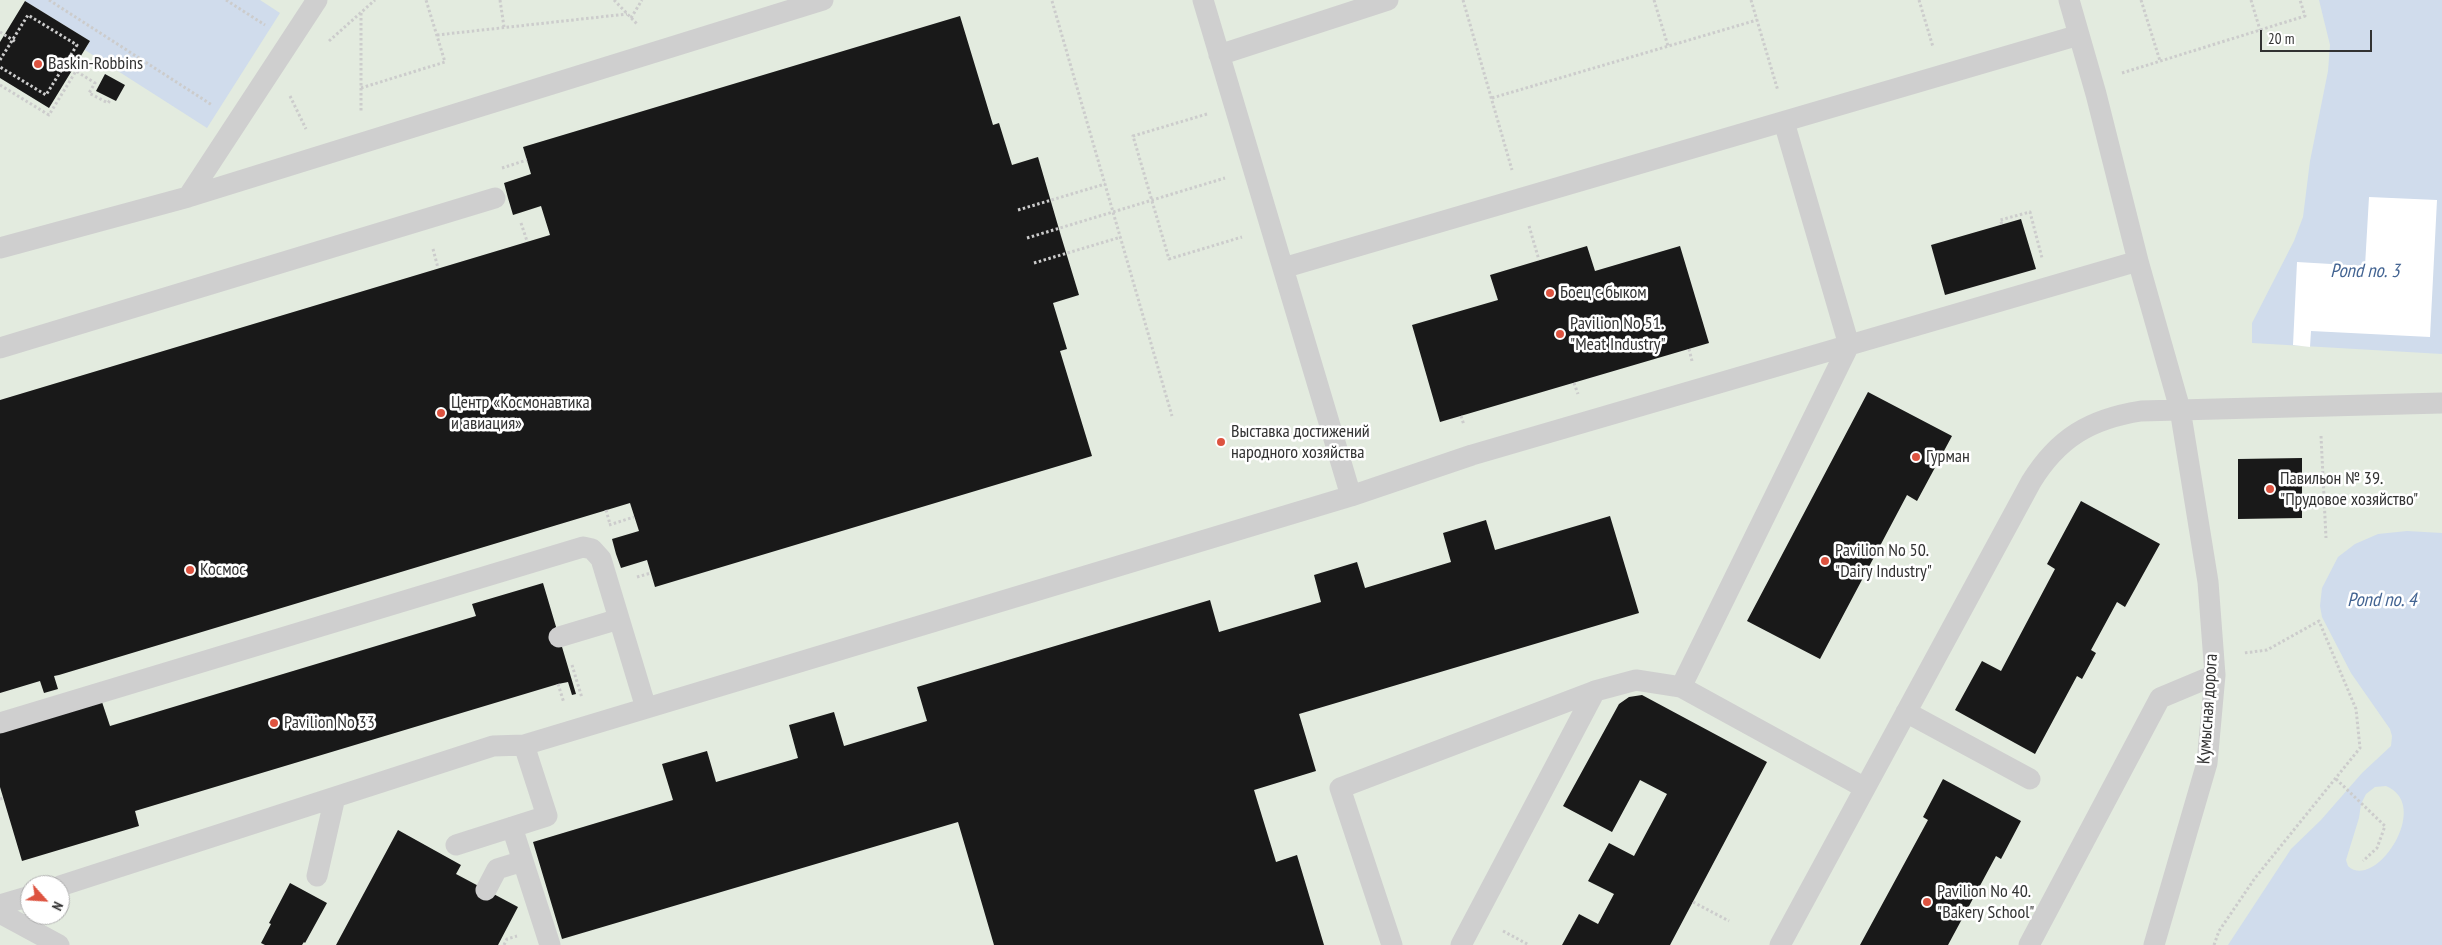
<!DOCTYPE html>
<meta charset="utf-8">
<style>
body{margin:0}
#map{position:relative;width:2442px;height:945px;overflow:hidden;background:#fff;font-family:"PT Sans Narrow",sans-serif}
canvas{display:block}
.north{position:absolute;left:20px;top:875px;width:50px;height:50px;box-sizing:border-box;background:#fff;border:1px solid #adadad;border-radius:50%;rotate:116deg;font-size:14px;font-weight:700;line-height:20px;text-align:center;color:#323232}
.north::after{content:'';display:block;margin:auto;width:18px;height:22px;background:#dd5340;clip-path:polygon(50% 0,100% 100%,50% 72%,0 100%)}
.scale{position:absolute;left:2260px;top:30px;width:112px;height:22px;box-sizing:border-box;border:2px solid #323232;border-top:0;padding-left:6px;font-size:15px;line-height:18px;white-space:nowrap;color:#323232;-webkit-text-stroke:4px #fff;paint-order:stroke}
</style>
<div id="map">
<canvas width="2442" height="945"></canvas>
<div class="north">N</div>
<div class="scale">20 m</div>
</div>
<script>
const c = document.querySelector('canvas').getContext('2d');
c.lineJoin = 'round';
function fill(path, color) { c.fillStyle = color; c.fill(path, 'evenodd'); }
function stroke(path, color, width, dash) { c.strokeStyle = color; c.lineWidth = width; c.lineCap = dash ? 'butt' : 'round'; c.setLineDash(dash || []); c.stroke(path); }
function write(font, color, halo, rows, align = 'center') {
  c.font = font + ' "PT Sans Narrow",sans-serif'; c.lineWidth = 5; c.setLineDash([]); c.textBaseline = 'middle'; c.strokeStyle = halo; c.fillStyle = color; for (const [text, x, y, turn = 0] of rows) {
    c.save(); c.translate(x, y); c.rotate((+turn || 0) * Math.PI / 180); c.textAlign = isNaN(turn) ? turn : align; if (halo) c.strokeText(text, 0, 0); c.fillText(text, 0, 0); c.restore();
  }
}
fill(new Path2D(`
 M0,0h2442v945h-2442zM30,885h30v30h-30z`), '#e3ebdf');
fill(new Path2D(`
 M26,0h234l20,13 -73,115 -122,-78 5,-9 -65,-40z
 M2319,0h123v354l-190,-11v-20l42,-82 9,-24 7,-56 18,-90 2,-26z
 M2407,531l35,2v412h-214l63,-96 30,-29 41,-47 29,-27 1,-10 -2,-7 -39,-56 -29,-56 -2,-11 2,-18 16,-31 17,-13 23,-10zM2386,786c47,19 -11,106 -38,80l-2,-6 13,-42 2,-14 5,-10 9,-7z`), '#d0dcec');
fill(new Path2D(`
 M2369,197l68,3 -7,137 -119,-6 -1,16 -17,-2 4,-83 68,4z`), '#fff');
fill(new Path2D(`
 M25,1l65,40 -41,67 -49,-30v-36z
 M960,16l33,109 6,-2 13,42 26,-8 23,79 18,59 -26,8 14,46 -7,2 32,105 -437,131 -8,-27 -26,8 -5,-14 -4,-15 27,-8 -9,-28 -571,172 -5,1 4,13 -14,4 -4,-12 -40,12v-293l550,-165 -9,-29 -28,9 -5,-17 -4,-15 27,-9 -8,-27z
 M105,74l20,11 -9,16 -20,-10z
 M2021,219l15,50 -91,26 -14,-50z
 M1587,246l8,25 85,-25 29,97 -269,79 -28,-97 86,-25 -8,-25z
 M1868,392l84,44 -35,65 -10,-6 -87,164 -73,-38z
 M2302,458v60l-64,1v-60z
 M2081,501l79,43 -35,63 -8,-5 -26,48 5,3 -14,26 -5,-3 -42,78 -80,-44 27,-49 19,10 54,-102 -8,-5z
 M1610,516l29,97 -340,101 17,57 -62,19 22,72 21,-7 27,90h-330l-36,-123 -396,117 -29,-97 140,-42 -11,-36 45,-13 9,31 82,-24 -9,-33 45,-13 10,34 83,-25 -10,-34 293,-87 9,32 102,-30 -7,-27 43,-13 8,26 86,-26 -8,-29 43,-13 9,30z
 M543,583l33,111 -4,1 -4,-13 -10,2 -423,127 4,15 -117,35 -22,-74v-54l102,-31 8,24 366,-110 -4,-12z
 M1642,695l125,67 -97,183h-108l17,-31 19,10 16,-30 -26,-13 21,-38 25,13 33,-62 -27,-14 -28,52 -49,-26 56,-102 10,-7z
 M1943,779l78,42 -20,38 -5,-3 -48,89h-88l68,-125 -5,-3z
 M398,830l63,35 -5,9 62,33 -20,38h-162z
 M290,883l37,20 -22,40 -1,-1 -2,3h-37l-4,-2 10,-19 -2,-1z`), '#191919');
stroke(new Path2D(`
 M49,0l163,105
 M226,0l39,25
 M500,0l4,27
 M614,0l24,25
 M1463,0l49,170
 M1654,0l14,46
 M1751,0l27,91
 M1919,0l14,47
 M2141,0l19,61
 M2251,0l9,30
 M1052,1l120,415
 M361,13v99
 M631,18l11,-18
 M0,32l16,10
 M437,35l190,-21
 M329,41l46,-41
 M0,60l28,-45 49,30 -31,50 -46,-28
 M2122,73l183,-57 -5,-16
 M0,85l49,30 27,-44 19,12 -6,10 19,10 3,-4
 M361,88l84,-26 -19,-62
 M290,96l16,33
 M1492,98l265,-78
 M1207,114l-74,22 36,123 73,-22
 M502,168l25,-8
 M1018,210l87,-26
 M521,223l6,18
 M2002,224l-2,-4 30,-8 12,46
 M1529,226l10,34
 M1027,238l198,-60
 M433,249l5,19
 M1034,263l87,-26
 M1689,349l3,12
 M1574,383l4,11
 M1461,416l3,9
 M2321,436l5,102
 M606,510l4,14
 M609,525l25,-8
 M637,577l14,-4
 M572,665l10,33
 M558,684l6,19
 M2336,779l49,47 -8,22 -14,13
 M0,799l3,-1
 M1693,902l36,19
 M1503,931l26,14
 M504,945l3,-6 10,-3
 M2214,945l5,-14 36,-53 105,-130 -4,-39 -37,-88 -52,29 -23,3`), '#ccc', 3, [2.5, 2.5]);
stroke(new Path2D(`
 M1203,0l148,496
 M2069,0l27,94 42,167 42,148 28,173 7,93 -8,88 -53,182
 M1219,55l169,-55
 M1784,122l65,223 -168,342 184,101
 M188,197l129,-197
 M0,248l188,-51 635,-197
 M1283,268l796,-233
 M0,348l495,-150
 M559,637l60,-18
 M1906,712l124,67
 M0,723l583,-176 9,2 9,10 45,149
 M512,827l38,118
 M456,845l91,-29 -23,-71
 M317,876l18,-79
 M60,886l433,-140 31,-1 827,-249 121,-41 666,-194
 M486,890l11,-21 26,-8
 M0,905l30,-9
 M0,913l59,32
 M1392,945l-52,-157 255,-97
 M1461,945l134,-254 41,-11 45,7
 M1780,945l251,-463c27,-44 59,-63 110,-71l301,-8
 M2029,945l131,-247 55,-23`), '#cfcfcf', 21);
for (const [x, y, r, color] of [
 [38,64,5,"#dd5340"],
 [1550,293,5,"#dd5340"],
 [1560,334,5,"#dd5340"],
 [441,413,5,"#dd5340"],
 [1221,442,5,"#dd5340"],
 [1916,457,5,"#dd5340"],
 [2270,489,5,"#dd5340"],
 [1825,561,5,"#dd5340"],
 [190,570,5,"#dd5340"],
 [274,723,5,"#dd5340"],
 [1927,902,5,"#dd5340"]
]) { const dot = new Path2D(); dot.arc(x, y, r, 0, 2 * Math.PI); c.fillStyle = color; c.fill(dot); stroke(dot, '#fff', 2); }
write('18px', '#323232', '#fff', [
 ["Baskin-Robbins",48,64],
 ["Боец с быком",1560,293],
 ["Pavilion No 51.",1570,324],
 ["\"Meat Industry\"",1570,345],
 ["Центр «Космонавтика",451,403],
 ["и авиация»",451,424],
 ["Выставка достижений",1231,432],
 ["народного хозяйства",1231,453],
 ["Гурман",1926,457],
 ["Павильон № 39.",2280,479],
 ["\"Прудовое хозяйство\"",2280,500],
 ["Pavilion No 50.",1835,551],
 ["\"Dairy Industry\"",1835,572],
 ["Космос",200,570],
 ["Pavilion No 33",284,723],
 ["Pavilion No 40.",1937,892],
 ["\"Bakery School\"",1937,913]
], 'left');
write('18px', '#323232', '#fff', [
 ["Кумысная дорога",2208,709,-86]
]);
write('italic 19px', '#436492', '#fff', [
 ["Pond no. 3",2365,272],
 ["Pond no. 4",2382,601]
]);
</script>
